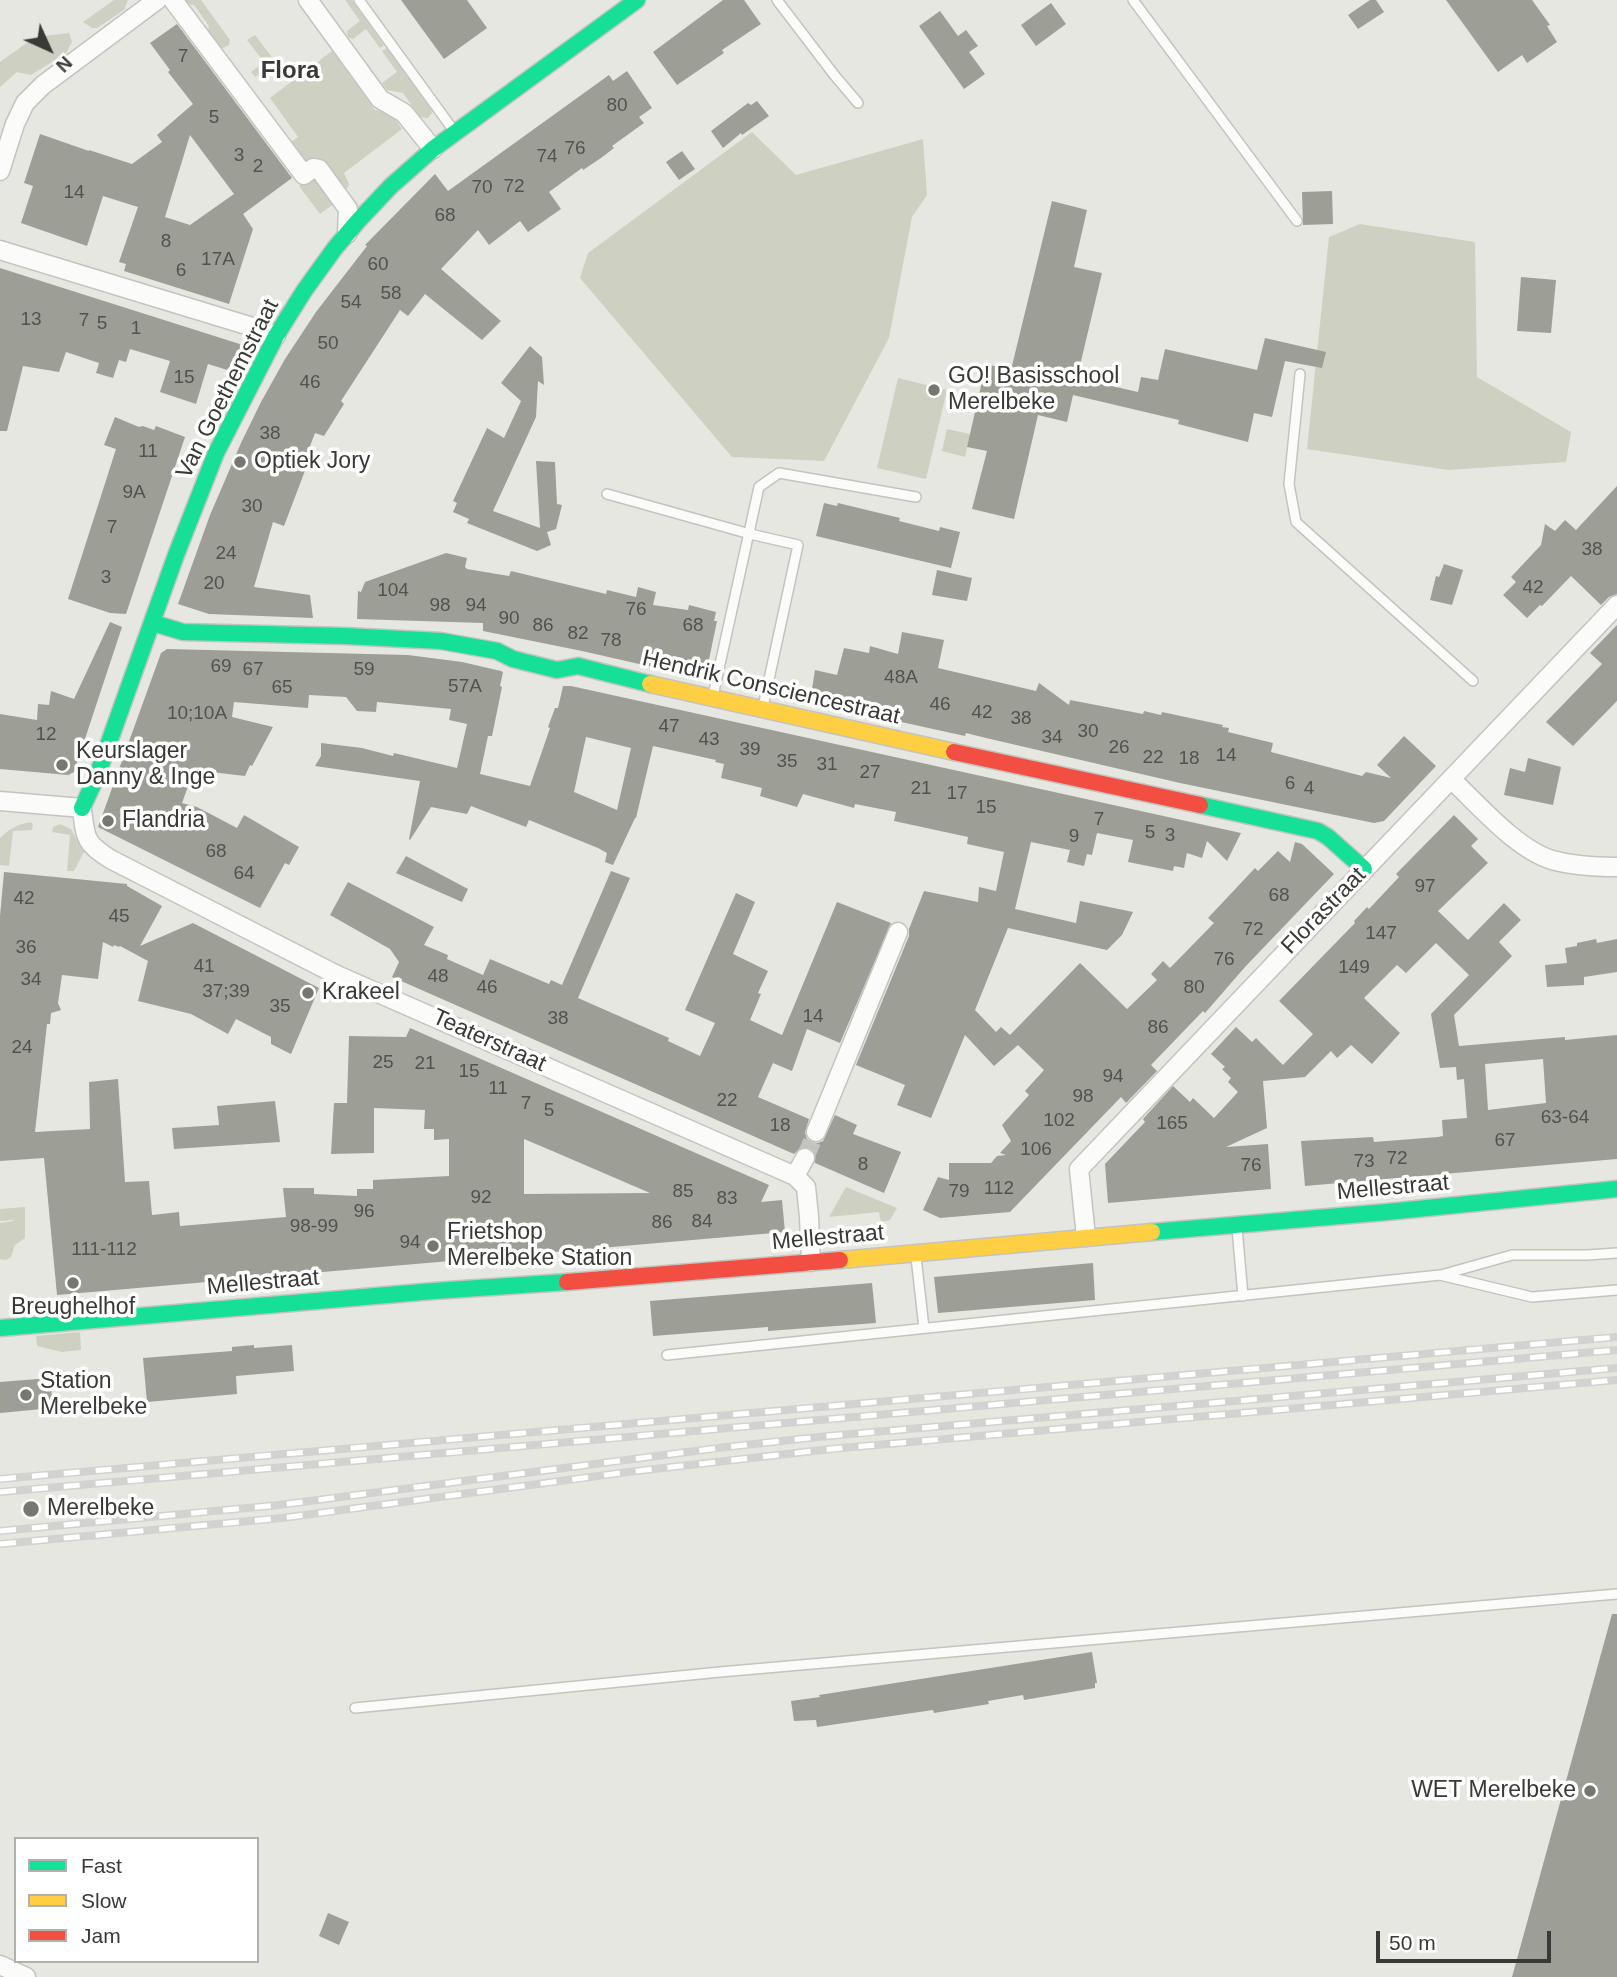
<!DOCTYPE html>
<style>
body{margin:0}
#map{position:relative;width:1617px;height:1977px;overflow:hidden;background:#e6e7e1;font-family:Arial,sans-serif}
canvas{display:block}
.legend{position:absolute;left:14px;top:1837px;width:245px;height:126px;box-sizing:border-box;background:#fff;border:2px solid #b0b0ae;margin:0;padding:9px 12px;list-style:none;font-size:21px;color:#393a35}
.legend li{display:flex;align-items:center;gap:14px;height:35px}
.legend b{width:35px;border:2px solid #b0b0ae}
.north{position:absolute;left:14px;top:14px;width:70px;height:70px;-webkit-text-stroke:5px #fff;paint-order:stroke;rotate:135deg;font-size:19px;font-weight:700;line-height:28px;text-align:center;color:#393a35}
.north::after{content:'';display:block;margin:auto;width:24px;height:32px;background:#393a35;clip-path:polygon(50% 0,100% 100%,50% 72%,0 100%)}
.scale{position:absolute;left:1376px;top:1931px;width:175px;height:32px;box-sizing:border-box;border:4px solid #393a35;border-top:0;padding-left:9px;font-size:21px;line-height:24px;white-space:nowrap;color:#393a35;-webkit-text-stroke:5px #fff;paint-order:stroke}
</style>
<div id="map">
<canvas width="1617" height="1977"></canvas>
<ul class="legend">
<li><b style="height:9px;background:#16e098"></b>Fast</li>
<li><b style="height:9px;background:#ffcf43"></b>Slow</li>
<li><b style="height:9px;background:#f24e42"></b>Jam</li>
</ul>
<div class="north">N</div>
<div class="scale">50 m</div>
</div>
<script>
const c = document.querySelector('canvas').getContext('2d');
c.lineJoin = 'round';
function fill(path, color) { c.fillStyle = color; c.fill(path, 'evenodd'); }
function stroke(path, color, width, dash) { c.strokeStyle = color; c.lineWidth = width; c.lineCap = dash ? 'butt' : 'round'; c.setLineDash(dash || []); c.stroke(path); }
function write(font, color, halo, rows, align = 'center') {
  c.font = font + ' Arial,sans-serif'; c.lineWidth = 7; c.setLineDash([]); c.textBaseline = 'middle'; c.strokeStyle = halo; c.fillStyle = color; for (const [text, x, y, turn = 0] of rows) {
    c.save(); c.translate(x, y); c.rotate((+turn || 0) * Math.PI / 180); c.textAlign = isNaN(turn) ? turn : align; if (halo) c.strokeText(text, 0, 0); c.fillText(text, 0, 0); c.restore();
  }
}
fill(new Path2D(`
 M114,0h14l-4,10 -27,18h-5l-9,-6z
 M182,0h19l29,40 -1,5 -10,5 -12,-16 2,-8 -15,-21 -5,-1 -11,9z
 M345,0h7l32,45 -4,3 -14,-19 -13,10 -5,-2 -1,-6 13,-10z
 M69,33l3,9 -6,11 -35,22 -14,-3 -17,15v-25l35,-25z
 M255,35l25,33 -8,6 -5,-6 -12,9 -4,-5 13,-10 -17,-22z
 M387,48l44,61 1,4 -4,5 -8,-1 -17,-24 -16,-3 -5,-7 15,-11 -15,-21z
 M332,51l43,59 16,3 11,16 -58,44 5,11 -1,3 -4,3 -4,-2 -21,-29 -15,11 -18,-24 12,-9 -28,-39z
 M752,132l44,43 127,-36 4,56 -15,22 -23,121 -65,123 -92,-4 -152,-179 8,-25z
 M313,175l22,28 -15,11 -21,-28z
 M1360,224l115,18 2,135 94,55 -5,30 -118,8 -141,-21 22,-212z
 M898,378l49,12 -21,89 -49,-11z
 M947,429l23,5 -5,23 -23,-6z
 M31,822l2,3 -1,5 -19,1 -4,35 -9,-1v-27c9,-9 18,-14 31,-16z
 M60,824l11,5 13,23 -10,19h-7l3,-36 -18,-3 1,-5z
 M846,1187l51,21 -7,12 -9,2 -2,-10 -50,5z
 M25,1207v31l-10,7 -4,12 -5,3 -6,-1v-36l14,-2 -1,-1 -13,1v-12z
 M77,1302l1,10 -44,3v-8z
 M80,1332l1,18 -19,2 -25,-6 -1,-10z`), '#ced1c1');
fill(new Path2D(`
 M401,0h66l20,28 -43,31z
 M723,0h21l17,24 -39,26 2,3 -47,32 -24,-33z
 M1370,0h6l8,12 -26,17 -10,-14z
 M1446,0h86l18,25 -3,1 10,16 -30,21 -5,-8 -24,17z
 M1051,3l15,21 -30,22 -15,-21z
 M940,11l18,25 8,-6 12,16 -9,6 16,22 -21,15 -45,-63z
 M177,24l115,154 -49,36 10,15 -24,75 -105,-33 2,-7 -7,-2 19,-55 -35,-11 -16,50 -66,-23 12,-37 -9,-3 16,-49 49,17v-1l43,14 30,-22 -5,-7 36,-31 -25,-32 2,-2 -20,-27zM190,135l44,59 -44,31 -25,-8z
 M627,71l25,37 -13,9 5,6 -32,23 2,2 -13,10 -18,12 -1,-2 -33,24 12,17 -33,23 -8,-11 -31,24 -11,-15 -37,39 60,52 -19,19 -57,-46 -17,22 -8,-6 -59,91 3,3 -20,32 -9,-3 -13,34 4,1 -22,58 -11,-4 -19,65 56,8 3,23 -104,-4 -31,-10 32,-89 31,-72 20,-41 24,-43 31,-47 51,-66 -2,-1 70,-71 13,17 161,-116 4,6z
 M757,101l12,15 -27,19 -1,-2 -18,15 -12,-17 37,-28 3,2z
 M682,151l13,18 -16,11 -13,-18z
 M1332,191l1,33 -30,1 -1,-33z
 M1052,201l35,9 -13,57 28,6 -25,105 61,14 3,-15 17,3 7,-31 92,21 8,-32 61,14 -4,16 -37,-7 -13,56 -18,-4 -6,29 -70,-18 1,-4 -106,-25 -6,27 -29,-7 -24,104 -42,-10 15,-58 -20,-4 19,-83 25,6z
 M0,268l246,78 -9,27 -29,-9 -12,40 -36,-12 10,-31 -40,-12 -4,13 -7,-2 -6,18 -17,-5 3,-10 -33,-11 -7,20 -36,-6 -16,65h-7z
 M1521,277l35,3 -5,53 -34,-2z
 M530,346l12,11 2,28 -6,-4 -2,36 -43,94 47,17 -4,-67 19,1 2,42 5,1 -6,24 -9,3 4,13 -14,6 -70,-28 2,-4 -16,-7 4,-9 -4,-2 34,-73 17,10 17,-37 -20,-18z
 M115,417l24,10 4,-1 11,4 2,-4 29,11 -59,177 -16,-1 -42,-14 48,-150 -12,-4z
 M1617,486v108l-8,3 -8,8 -30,-29 -29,30 -2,-1 -13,13 -24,-23 13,-13 -5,-5 30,-32 4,-21 10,7 10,-11 11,10z
 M824,503l13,3 1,-3 62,15 -1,3 40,10 1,-4 20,5 -9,36 -135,-32z
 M446,553l21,5 -2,9 2,2 42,7 2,-5 95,23 1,-4 29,7 2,-10 18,5 -3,13 35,5 1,-5 27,7 -2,9h3l-12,58 -123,-28 -99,-20v-8l-126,-4 1,-28 3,1 4,-10z
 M1444,564l19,6 -11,35 -22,-5 6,-24 3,1z
 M937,570l35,8 -5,23 -35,-6z
 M110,622l12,5 -48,145 -6,3 -68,-6v-55l37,6 1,-16 11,1 2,-14 23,8z
 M1617,625v76l-44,45 -27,-24 56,-58 -12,-11z
 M902,632l42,8 -6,28 98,23 3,-8 30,22 1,-5 73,14 1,-3 17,4 1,-3 61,13 -1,2 7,1 -1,4 45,11 -2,9 91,24 4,-4 25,6 -14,-13 27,-29 32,30 -52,55 -10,2 -194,-40 -194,-45 -20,-5 -1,3 -155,-34 5,-32 22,5 7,-27 25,5 1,-7 28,8z
 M167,649l241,6 54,7 39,9 2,1 -3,14 2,1 -10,49h-4l-8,38 50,12 20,-58 -2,-1 7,-19h3l5,-22h8l670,147 -14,28 -20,-20 -5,17 -15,-5 -3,15 -10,-2 -1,5 -45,-9 5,-22 -36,-7 -5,22 -5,-1 -3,12 -17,-4 3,-12 -39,-8 -16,67 61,14 4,-22 53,11 -11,23 -15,15 -99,-22 -33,82 21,22 5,-5 9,8 70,-72 47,46 30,-29 -6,-6 12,-13 7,7 44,-45 -6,-5 47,-50 3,3 20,-20 12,11 5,-20 7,2 32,30 -89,93 -40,46 -2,-2 -52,54 6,6 -31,32 -5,-6 -111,115 -70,6 -17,-8 15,-33 11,3v-17h42l6,-7 9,-1 -6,-2 11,-12 -9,-16 27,-30 -4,-4 19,-21 -26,-25 -24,21 -29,-31 -34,83 -34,-13 8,-20 -49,-20 53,-129v-7l15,-38 54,11 1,-15 17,4 8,-39 -37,-8 1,-7 -74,-16 2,-9 -41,-8 -1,4 -51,-14 -6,13 -37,-11 2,-8 -41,-10 3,-14 -9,-2 1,-2 -63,-14 -17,72h-1l-22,47 -8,-3 2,-9 -9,-5 -69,-28 -3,7 -55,-21 -4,8 -36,-7 -21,33 -1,-1 11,-58 -105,-15 6,-10v-13l41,5 31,8 1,-3 63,15 10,-44 -18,-4 2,-11 -74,-7 -1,10 -19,-1 -11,-14 -37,-2 -1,13 -74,-6 -2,15 41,10 -21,39 -2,-1 -5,11 -51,-6 -12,33 15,4 40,21 7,-13 55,32 -10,18 -4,-2 -25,45 -162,-81 63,-174zM586,737l45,11 -14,62 -43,-18z
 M1528,758l33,9 -8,38 -49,-10 6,-27 15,4z
 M1454,815l24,24 -7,7 17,17 -50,48 30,29 36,-37 17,17 -22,22 13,14 -58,59 5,31 106,-9v3l52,-5v124l-312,27 -4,-45 72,-4 1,5 64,-5 5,-1 -1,-16 25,-2 -3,-39 -7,1 -1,-13 -16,1 -9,-54 38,-39 -33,-32 -30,30 -9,-8 -33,33 36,35 -28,31 -21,-19 -14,13 -6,-7 -26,26 -42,4 4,47 -41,19 42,-3 3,45 -163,14 -3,-39 40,-42 -2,-3 30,-33 17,16 3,-4 21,20 24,-26 -10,-10 3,-4 -9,-9 3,-2 -14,-13 25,-27 16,15 4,-4 27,27 30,-31 -34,-33 76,-78 -1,-2 13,-14 2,2 30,-32 -3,-3zM1543,1059l3,44 -58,7 -3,-46z
 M406,856l62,33 -6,13 -66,-29z
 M611,871l19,7 -52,120 91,40 -1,3 32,15 15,-33 -30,-13 51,-117 19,9 -22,52 35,17 -10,22 3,1 -11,26 32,15 55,-133 54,21 -51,120 -33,-14 -15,42 -19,-8 -15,34 51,22 -4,14 2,6 5,4h6l5,-2 12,-26 22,10 -4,9 48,18 -17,41 -69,-30v-10l-5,-5h-10l-6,6 -402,-177 7,-15 -9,-13 -60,-34 18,-33 86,45 -10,18 24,10 -1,4 36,16 7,-16 59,25 2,-4 11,5z
 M4,872l123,12v2l35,20 -22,40 53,-23 126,65 -28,66 -20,-10v-7l-35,-18 -8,15 -37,-20 -53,-13 10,-40 -28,-15 -1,1 -5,-2 -1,2 -10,-5 -5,37 -36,-4 -4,28 3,7 -10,3 -1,11h-3l-12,108 55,-3 -1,-47 29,-3 7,103 24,-1 3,34 27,-3 1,14 106,-9 -3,-29h31v6l43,2v-7h16v-9l76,-4v-37l-15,1v-11h-10l1,-19 -51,-2v45l-43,1 3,-51h13l2,-67 57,1 4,-9 359,157 -8,17 21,-2 3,32 -728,63 -13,-137 -44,3v-245zM524,1139l26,11 100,43 -126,1z
 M1596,939l1,4 20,-4v33l-33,5v8l-37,2 -2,-22 22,-2 -2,-15 12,-2v-3z
 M275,1101l5,41 -106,7 -2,-21 47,-3 -2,-19z
 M1093,1263l2,37 -157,13 -4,-36z
 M872,1283l4,40 -108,8v-4l-115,9 -3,-35z
 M254,1345v3l38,-3 2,26 -58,5 1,18 -90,8 -4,-44 89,-7v-4z
 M50,1378l3,30 -53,5v-31z
 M1612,1614h5v363h-105z
 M1092,1652l5,31h-2v5l-71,12 -1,-5 -35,6 1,3 -55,9 -1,-3 -116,17 -1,-7 -22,1 -3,-20 29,-4 -1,-2z
 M328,1913l21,9 -10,23 -20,-9z`), '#9d9f96');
stroke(new Path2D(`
 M805,1158l11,-26`), '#c3c4bf', 18, [18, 9]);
const lane = new Path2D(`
 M359,0l95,131
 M777,0l58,76 23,27
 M1133,0l164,221
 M1300,374l-11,110 7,38 177,159
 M607,494l143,40 48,11 -35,162
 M713,696l46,-209 20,-14 137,24
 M1237,1228l6,68
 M916,1257l8,71
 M1441,1275l71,-20h75l30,-2
 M667,1355l773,-80 92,22 85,-7
 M355,1708l365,-36 897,-78`);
const street = new Path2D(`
 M173,0l131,175 9,-7 6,1 29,40 -1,25
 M308,0l72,99 24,14 29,36
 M0,171l15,-47 10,-21 18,-18 114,-85
 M0,250l256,78 20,8
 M1451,779c27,25 65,70 101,81 22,6 43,7 65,7
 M0,801l82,7c3,30 3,36 30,52l225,115 458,201 11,11 3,30 2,45
 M816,1132l82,-200
 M795,1176l10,-18
 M1086,1237l-7,-68 538,-564
 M0,1965l26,12`);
const fast = new Path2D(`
 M153,623l30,9 162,4 96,5 56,10 16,8 44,11 21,-4 72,18
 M1200,805l118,26 10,6 36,32
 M82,808l15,-32 79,-221 40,-102 60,-117 28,-45 31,-43 23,-27 33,-35 42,-37 204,-149
 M1152,1232l235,-20 230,-23
 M0,1328l434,-37 133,-9`);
const slow = new Path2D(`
 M650,684l304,68
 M840,1260l312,-28`);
const jam = new Path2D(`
 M954,752l246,53
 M567,1282l273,-22`);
stroke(lane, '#c3c4bf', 12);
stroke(street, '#c3c4bf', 21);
stroke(fast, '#c3c4bf', 19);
stroke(slow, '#c3c4bf', 19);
stroke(jam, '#c3c4bf', 19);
stroke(lane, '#fbfbfa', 9);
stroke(street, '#fbfbfa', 18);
stroke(fast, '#16e098', 16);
stroke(slow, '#ffcf43', 16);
stroke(jam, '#f24e42', 16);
const rail = new Path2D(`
 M0,1479l1617,-142
 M0,1492l1617,-142
 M0,1531l279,-26 447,-58 102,-11 789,-68
 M0,1544l282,-26 346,-46 203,-23 786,-69`);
stroke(rail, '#d2d2d0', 8);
stroke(rail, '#fff', 5, [16]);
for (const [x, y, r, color] of [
 [934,390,7,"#767771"],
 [240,462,7,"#767771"],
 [62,765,7,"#767771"],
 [108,821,7,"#767771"],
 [308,993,7,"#767771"],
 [433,1246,7,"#767771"],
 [73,1283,7,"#767771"],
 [26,1395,7,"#767771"],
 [31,1509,9,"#767771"],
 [1590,1791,7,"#767771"]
]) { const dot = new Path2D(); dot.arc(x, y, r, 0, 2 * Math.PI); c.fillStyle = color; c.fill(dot); stroke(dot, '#fff', 2.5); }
write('19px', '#52534d', null, [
 ["7",183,57],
 ["80",617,106],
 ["5",214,118],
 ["76",575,149],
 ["3",239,156],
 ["74",547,157],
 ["2",258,167],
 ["72",514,187],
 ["70",482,188],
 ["14",74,193],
 ["68",445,216],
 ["8",166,242],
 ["17A",218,260],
 ["60",378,265],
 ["6",181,271],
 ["58",391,294],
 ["54",351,303],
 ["13",31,320],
 ["7",84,321],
 ["5",102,324],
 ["1",136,329],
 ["50",328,344],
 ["15",184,378],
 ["46",310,383],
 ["38",270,434],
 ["11",148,452],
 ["9A",134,493],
 ["30",252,507],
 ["7",112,528],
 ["38",1592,550],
 ["24",226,554],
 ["3",106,578],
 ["20",214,584],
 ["42",1533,588],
 ["104",393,591],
 ["98",440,606],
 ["94",476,606],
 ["76",636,610],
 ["90",509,619],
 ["86",543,626],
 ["68",693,626],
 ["82",578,634],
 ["78",611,641],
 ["69",221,667],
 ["67",253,670],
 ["59",364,670],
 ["48A",901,678],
 ["57A",465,687],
 ["65",282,688],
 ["46",940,705],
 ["42",982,713],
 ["10;10A",197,714],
 ["38",1021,719],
 ["47",669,727],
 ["30",1088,732],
 ["12",46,735],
 ["34",1052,738],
 ["43",709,740],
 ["26",1119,748],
 ["39",750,750],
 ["14",1226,756],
 ["22",1153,758],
 ["18",1189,759],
 ["35",787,762],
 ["31",827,765],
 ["27",870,773],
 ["6",1290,784],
 ["21",921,789],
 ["4",1309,789],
 ["17",957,794],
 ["15",986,808],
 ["7",1099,820],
 ["5",1150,833],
 ["3",1170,836],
 ["9",1074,837],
 ["68",216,852],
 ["64",244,874],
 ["97",1425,887],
 ["68",1279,896],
 ["42",24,899],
 ["45",119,917],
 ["72",1253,930],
 ["147",1381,934],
 ["36",26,948],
 ["76",1224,960],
 ["41",204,967],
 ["149",1354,968],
 ["48",438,977],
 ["34",31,980],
 ["46",487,988],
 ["80",1194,988],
 ["37;39",226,992],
 ["35",280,1007],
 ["14",813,1017],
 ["38",558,1019],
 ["86",1158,1028],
 ["24",22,1048],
 ["25",383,1063],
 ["21",425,1064],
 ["15",469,1072],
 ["94",1113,1077],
 ["11",498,1089],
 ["98",1083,1097],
 ["22",727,1101],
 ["7",526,1104],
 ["5",549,1111],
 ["63-64",1565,1118],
 ["102",1059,1121],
 ["165",1172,1124],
 ["18",780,1126],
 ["67",1505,1141],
 ["106",1036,1150],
 ["72",1397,1159],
 ["73",1364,1162],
 ["8",863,1165],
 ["76",1251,1166],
 ["112",999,1189],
 ["85",683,1192],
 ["79",959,1192],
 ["92",481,1198],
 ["83",727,1199],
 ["96",364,1212],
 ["84",702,1222],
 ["86",662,1223],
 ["98-99",314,1227],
 ["94",410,1243],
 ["111-112",104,1250]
]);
write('23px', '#393a35', '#fff', [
 ["GO! Basisschool",948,377],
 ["Merelbeke",948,403],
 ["Optiek Jory",254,462],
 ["Keurslager",76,752],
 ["Danny & Inge",76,778],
 ["Flandria",122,821],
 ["Krakeel",322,993],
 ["Frietshop",447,1233],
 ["Merelbeke Station",447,1259],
 ["Breughelhof",73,1308,"center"],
 ["Station",40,1382],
 ["Merelbeke",40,1408],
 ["Merelbeke",47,1509],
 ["WET Merelbeke",1576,1791,"right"]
], 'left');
write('23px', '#393a35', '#fff', [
 ["Van Goethemstraat",228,389,-63],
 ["Hendrik Consciencestraat",771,688,13],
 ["Florastraat",1324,911,-46],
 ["Teaterstraat",489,1041,24],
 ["Mellestraat",1393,1188,-5],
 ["Mellestraat",828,1238,-5],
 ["Mellestraat",263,1283,-5]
]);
write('bold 24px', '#393a35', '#fff', [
 ["Flora",290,71]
]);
</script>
